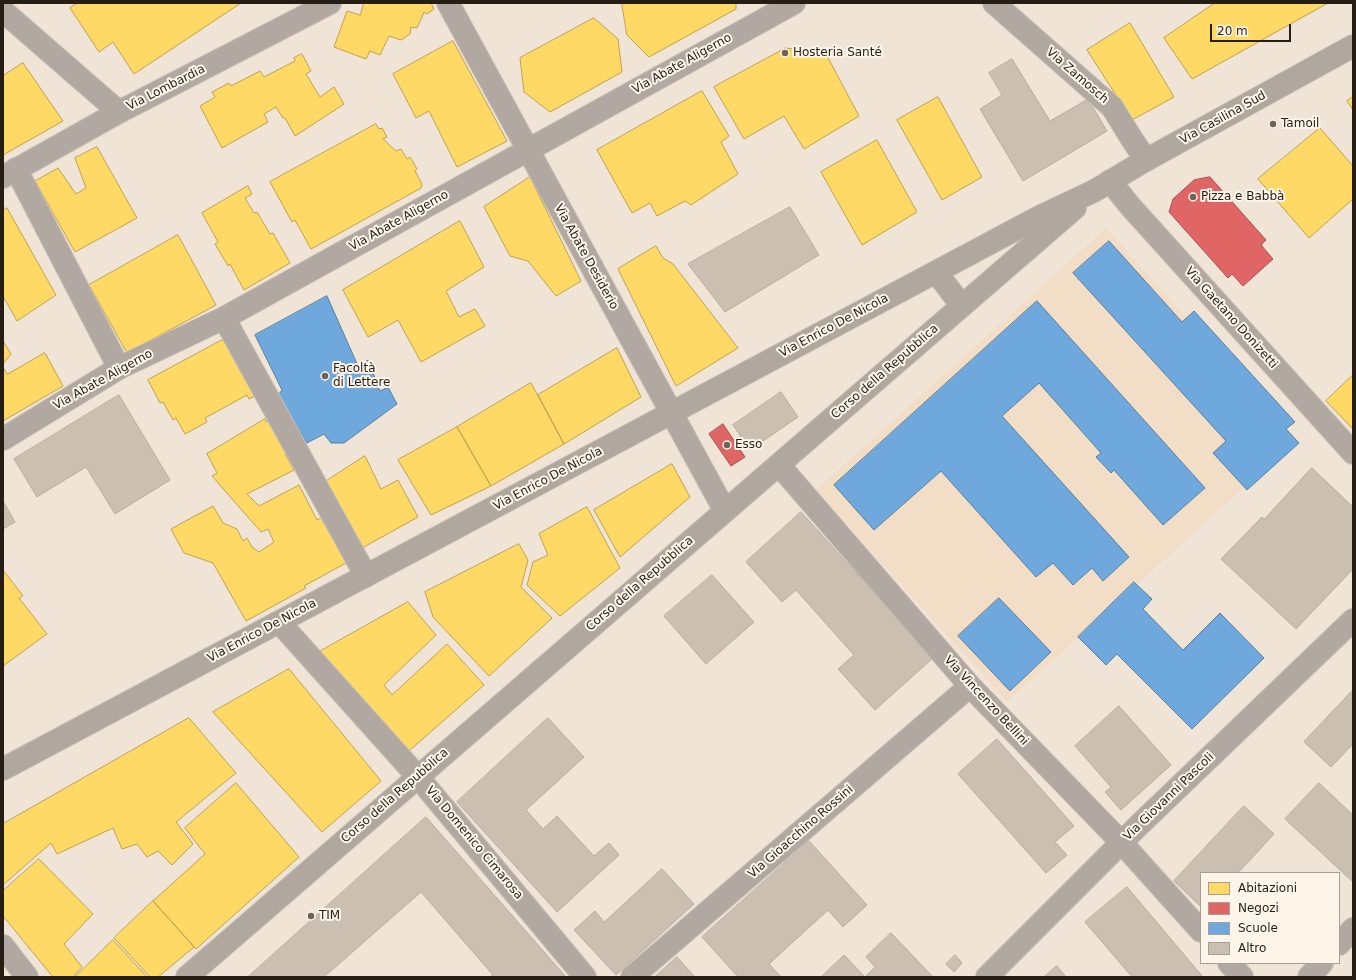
<!DOCTYPE html>
<meta charset="utf-8">
<style>
body{margin:0}
#map{position:relative;width:1356px;height:980px;overflow:hidden;background:#f0e4d6;font-family:"DejaVu Sans",sans-serif}
canvas{display:block}
.frame{position:absolute;inset:0;border:4px solid #261e15;pointer-events:none}
.legend{position:absolute;left:1200px;top:872px;width:140px;height:92px;box-sizing:border-box;background:#fdf5ea;border:1px solid #a79f95;margin:0;padding:5px 7px;list-style:none;font-size:12px;color:#261e15}
.legend li{display:flex;align-items:center;gap:8px;height:20px}
.legend b{width:20px;border:1px solid #a79f95}
.scale{position:absolute;left:1210px;top:24px;width:81px;height:18px;box-sizing:border-box;border:2px solid #261e15;border-top:0;padding-left:5px;font-size:12px;line-height:14px;white-space:nowrap;color:#261e15;-webkit-text-stroke:3px #fdf5ea;paint-order:stroke}
</style>
<div id="map">
<canvas width="1356" height="980"></canvas>
<div class="frame"></div>
<ul class="legend">
<li><b style="height:11px;background:#ffd966"></b>Abitazioni</li>
<li><b style="height:11px;background:#e06666"></b>Negozi</li>
<li><b style="height:11px;background:#6fa8dc"></b>Scuole</li>
<li><b style="height:11px;background:#cbbfb1"></b>Altro</li>
</ul>
<div class="scale">20 m</div>
</div>
<script>
const c = document.querySelector('canvas').getContext('2d');
c.lineJoin = 'round';
function fill(path, color) { c.fillStyle = color; c.fill(path, 'evenodd'); }
function stroke(path, color, width, dash) { c.strokeStyle = color; c.lineWidth = width; c.lineCap = dash ? 'butt' : 'round'; c.setLineDash(dash || []); c.stroke(path); }
function write(font, color, halo, rows, align = 'center') {
  c.font = font + ' "DejaVu Sans",sans-serif'; c.lineWidth = 4; c.setLineDash([]); c.textBaseline = 'middle'; c.strokeStyle = halo; c.fillStyle = color; for (const [text, x, y, turn = 0] of rows) {
    c.save(); c.translate(x, y); c.rotate((+turn || 0) * Math.PI / 180); c.textAlign = isNaN(turn) ? turn : align; if (halo) c.strokeText(text, 0, 0); c.fillText(text, 0, 0); c.restore();
  }
}
fill(new Path2D(`
 M1106,228l191,212 -290,262 -191,-212z`), '#f2dec7');
const homes = new Path2D(`
 M78,3h163l-107,71 -21,-32 -14,10 -29,-44z
 M364,3h67l3,6 -7,5 -3,-2 -7,16 -6,-1 -1,7 -9,6 -12,-4 -9,19 -10,-4 -4,8 -32,-12 13,-36 13,4z
 M622,3h114v6l-87,48 -22,-22z
 M1215,3h113l-136,76 -28,-41z
 M594,18l24,21 4,33 -72,40 -26,-20 -4,-34z
 M1130,23l44,74 -42,23 -45,-70z
 M453,41l54,100 -50,26 -28,-56 -13,7 -23,-44z
 M786,48l40,6 33,62 -55,33 -20,-33 -40,23 -30,-52z
 M302,54l9,17 -5,3 14,23 14,-10 10,17 -49,32 -10,-18h-2l-7,-11 -12,7 4,8 -46,26 -22,-42 15,-9 -3,-5 17,-9 2,3 29,-15 4,6 31,-16 -1,-3z
 M23,63l40,58 -60,34v-79z
 M702,91l27,45 -8,6 17,32 -47,31 -6,-4 -28,15 -7,-13 -18,10 -35,-63z
 M938,97l44,80 -40,23 -45,-80z
 M1353,97v13l-6,-9z
 M376,124l3,5 3,-1 5,9 -4,2 13,12 5,-2 6,10 3,-2 7,12 -2,2 7,13 -1,4 -110,61 -16,-29 -3,2 -22,-40z
 M1320,128l33,38v33l-44,39 -51,-59z
 M877,140l40,72 -55,33 -41,-73z
 M97,147l40,71 -62,34 -40,-71 23,-13 18,26 10,-6 -11,-30z
 M530,177l51,104 -25,15 -28,-35 -18,-5 -26,-49z
 M248,186l4,8 -7,4 9,15 3,-1 13,22 3,-1 17,30 -46,27 -14,-26 -2,2 -13,-22 3,-2 -16,-29z
 M7,208l49,87 -39,26 -14,-25v-85z
 M460,221l24,46 -38,24 13,26 16,-8 10,17 -64,36 -23,-42 -30,17 -25,-47z
 M178,235l38,70 -89,48 -38,-68z
 M656,246l7,12 10,6 65,84 -62,38 -58,-117z
 M222,340l7,3 28,52 -8,4 -2,-4 -42,23 2,4 -22,12 -9,-16 -3,2 -10,-18 -3,1 -12,-23z
 M3,341l8,13 -8,10z
 M617,348l24,49 -77,47 -26,-49z
 M45,353l18,33 -60,35v-54l4,7z
 M1353,375v54l-27,-28z
 M531,383l33,61 -73,42 -34,-59z
 M265,419l1,3 4,-2 18,33 -3,1 9,16 -47,24 12,12 40,-21 18,35 5,-3 24,46 -42,23 2,2 -60,33 -33,-58 -29,-10 -13,-24 42,-23 10,17 14,6 6,12 4,-3 5,9 7,5 15,-10 -6,-13 -7,3 -49,-56 5,-3 -10,-19z
 M457,427l34,59 -60,29 -33,-55z
 M365,456l16,33 17,-9 20,37 -56,31 -37,-66z
 M672,464l18,33 -70,60 -26,-47z
 M587,507l33,61 -60,48 -33,-31 6,-23 15,-7 -9,-21z
 M519,544l9,16 -7,27 31,31 -63,58 -56,-59 -8,-25z
 M3,570l20,26 -4,2 28,36 -44,32z
 M408,602l28,33 -52,50 8,10 55,-51 37,41 -75,66 -90,-99z
 M289,669l92,112 -59,51 -109,-120z
 M189,718l47,55 -60,49 17,22 -21,21 -14,-14 -11,6 -10,-13 -15,5 -9,-21 -56,26 -6,-11 -48,42v-61z
 M236,783l63,74 -103,92 -43,-48 52,-47 -20,-26z
 M39,859l54,55 -29,30 18,23 -9,10h-20l-50,-61v-25z
 M153,901l41,46 -36,30h-8l-36,-39z
 M113,940l34,37h-72z`);
fill(homes, '#ffd966');
stroke(homes, '#bea14e', 1);
const shops = new Path2D(`
 M1210,177l56,63 -5,5 12,14 -30,27 -11,-12 -4,4 -59,-66 4,-13 21,-19z
 M723,424l22,33 -14,9 -22,-32z`);
fill(shops, '#e06666');
stroke(shops, '#a8504e', 1);
const schools = new Path2D(`
 M1109,241l73,81 12,-11 101,111 -9,7 13,14 -52,47 -34,-37 13,-12 -153,-168z
 M327,296l31,70 10,-6 12,31 8,-4 9,17 -53,39h-13l-7,-9 -17,9 -29,-48 4,-5 -27,-55z
 M1037,301l168,187 -42,37 -49,-55 -3,3 -15,-16 5,-4 -62,-70 -37,33 127,141 -26,24 -11,-13 -19,17 -20,-22 -17,14 -95,-106 -67,59 -40,-45z
 M1134,582l18,17 -9,10 40,41 37,-37 44,45 -72,71 -75,-75 -11,11 -28,-28z
 M999,598l52,54 -41,39 -52,-55z`);
fill(schools, '#6fa8dc');
stroke(schools, '#597fa0', 1);
const building = new Path2D(`
 M1012,59l38,62 38,-22 19,32 -84,50 -43,-72 22,-14 -13,-22z
 M790,207l29,48 -94,57 -37,-48z
 M781,392l17,25 -48,33 -17,-25z
 M119,395l51,85 -55,34 -29,-47 -49,30 -23,-38z
 M1312,468l41,39v62l-57,60 -75,-70 41,-42 2,2z
 M3,501l12,21 -12,7z
 M801,512l132,146 -58,52 -37,-41 16,-14 -58,-65 -14,12 -36,-40z
 M712,575l42,47 -48,42 -42,-48z
 M1353,690v54l-22,23 -27,-25z
 M1119,706l52,59 -50,45 -16,-18 6,-5 -36,-41z
 M548,718l36,39 -58,53 17,19 14,-13 37,40 15,-13 10,12 -62,57 -100,-110z
 M997,739l77,87 -19,16 12,13 -21,18 -88,-99z
 M1319,783l34,32v67l-68,-63z
 M1244,806l30,28 -36,39h-37v34l-27,-26z
 M426,817l140,160h-76l3,-2 -72,-83 -97,85h-76z
 M809,841l58,64 -24,22 -15,-17 -59,54 12,13h-43l-36,-40z
 M662,869l32,35 -78,71 -42,-45 21,-19 9,11z
 M1127,887l76,90h-71l-47,-55z
 M891,933l42,44h-112l23,-22 21,22 10,-10 -9,-10z
 M955,955l7,8 -8,9 -8,-8z
 M677,957l18,20h-40z
 M1057,966l9,11h-22z`);
fill(building, '#cbbfb1');
stroke(building, '#b5aca2', 1);
const street = new Path2D(`
 M448,3l277,508
 M994,3l118,104 21,34 13,19
 M3,11l116,101
 M16,169l103,199
 M3,177l116,-65 211,-109
 M1110,181l20,25 223,247
 M224,318l142,258
 M3,439l116,-71 105,-50 570,-315
 M779,465l191,221 151,156 80,89
 M279,622l139,155 167,200
 M1339,944l14,-15
 M3,946l24,31
 M1229,963l13,14
 M632,977l338,-291
 M987,977l151,-151 215,-206
 M1309,977l13,-14`);
const secondary = new Path2D(`
 M936,272l26,34
 M3,769l1036,-552 55,-26 52,-31 207,-114
 M187,977l888,-769`);
stroke(street, '#c9c0b6', 24);
stroke(secondary, '#c9c0b6', 24);
stroke(street, '#b0a8a1', 22);
stroke(secondary, '#b0a79f', 22);
for (const [x, y, r, color] of [
 [785,53,4,"#6d6359"],
 [1273,124,4,"#6d6359"],
 [1193,197,4,"#6d6359"],
 [325,376,4,"#6d6359"],
 [727,445,4,"#6d6359"],
 [311,916,4,"#6d6359"]
]) { const dot = new Path2D(); dot.arc(x, y, r, 0, 2 * Math.PI); c.fillStyle = color; c.fill(dot); stroke(dot, '#fdf5ea', 1.5); }
write('12px', '#261e15', '#fdf5ea', [
 ["Hosteria Santé",793,53],
 ["Tamoil",1281,124],
 ["Pizza e Babbà",1201,197],
 ["Facoltà",333,369],
 ["di Lettere",333,383],
 ["Esso",735,445],
 ["TIM",319,916]
], 'left');
write('12px', '#261e15', '#fdf5ea', [
 ["Via Abate Aligerno",682,64,-29],
 ["Via Zamosch",1077,76,41],
 ["Via Lombardia",166,88,-27],
 ["Via Casilina Sud",1223,118,-29],
 ["Via Abate Aligerno",399,221,-29],
 ["Via Abate Desiderio",586,257,61],
 ["Via Gaetano Donizetti",1231,318,48],
 ["Via Enrico De Nicola",834,326,-28],
 ["Corso della Repubblica",885,372,-41],
 ["Via Abate Aligerno",103,380,-29],
 ["Via Enrico De Nicola",548,479,-28],
 ["Corso della Repubblica",640,584,-41],
 ["Via Enrico De Nicola",262,631,-28],
 ["Via Vincenzo Bellini",986,701,47],
 ["Corso della Repubblica",395,796,-41],
 ["Via Giovanni Pascoli",1169,797,-44],
 ["Via Gioacchino Rossini",801,832,-41],
 ["Via Domenico Cimarosa",474,843,50]
]);
</script>
